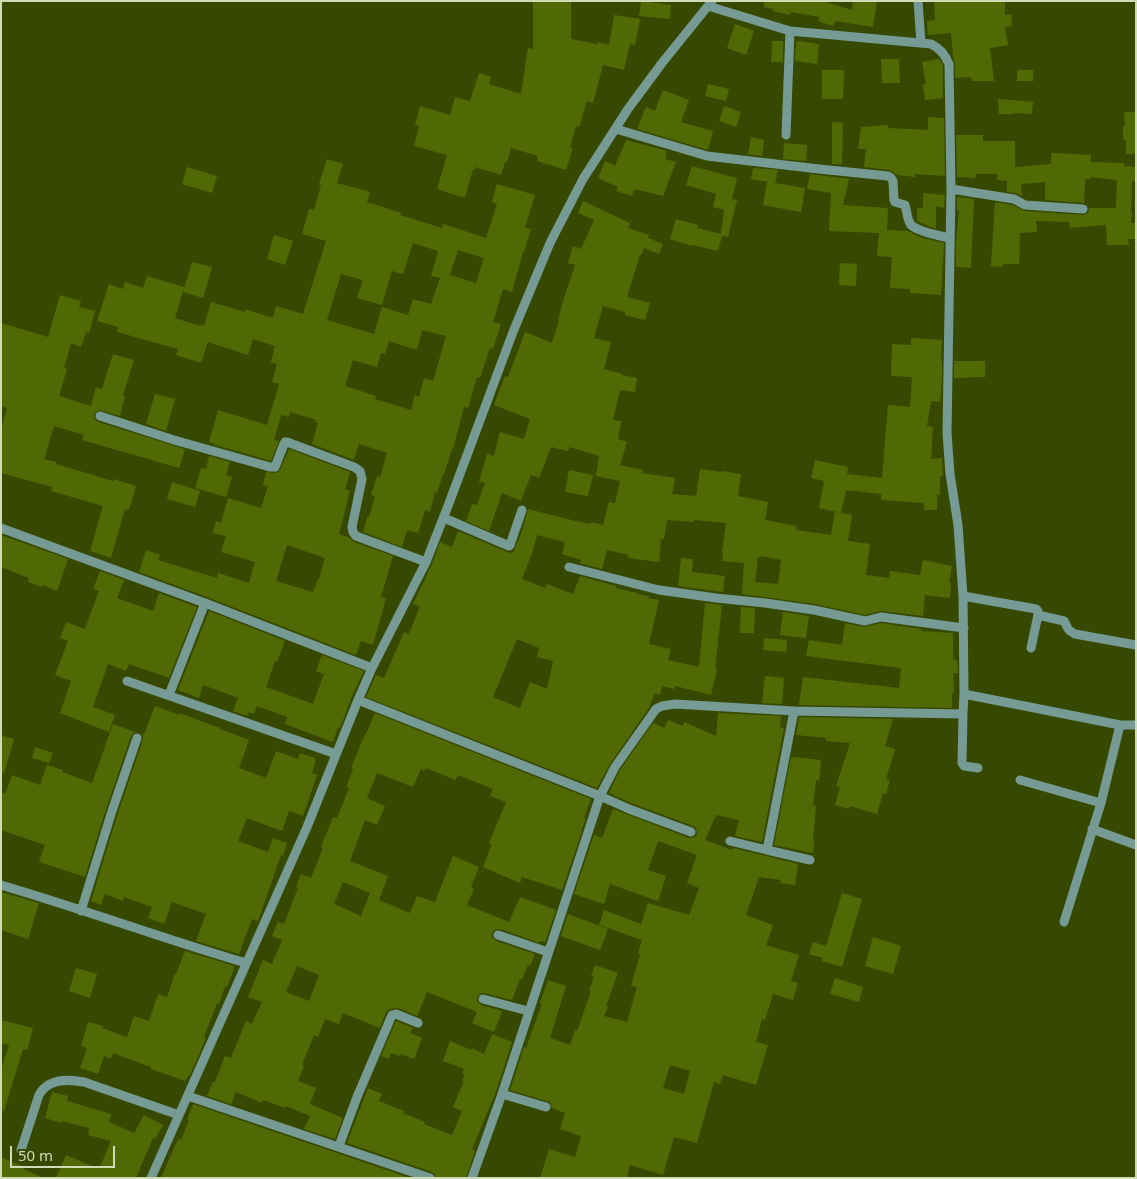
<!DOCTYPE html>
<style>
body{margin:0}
#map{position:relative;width:1137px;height:1179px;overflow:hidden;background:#374900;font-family:"Noto Sans",sans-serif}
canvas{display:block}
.frame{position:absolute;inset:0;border:2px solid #cedab8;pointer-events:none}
.scale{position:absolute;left:10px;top:1146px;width:105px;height:22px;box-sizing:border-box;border:2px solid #cedab8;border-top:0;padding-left:6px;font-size:15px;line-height:18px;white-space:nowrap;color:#cedab8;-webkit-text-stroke:4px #374900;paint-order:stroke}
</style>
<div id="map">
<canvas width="1137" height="1179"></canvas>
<div class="frame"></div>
<div class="scale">50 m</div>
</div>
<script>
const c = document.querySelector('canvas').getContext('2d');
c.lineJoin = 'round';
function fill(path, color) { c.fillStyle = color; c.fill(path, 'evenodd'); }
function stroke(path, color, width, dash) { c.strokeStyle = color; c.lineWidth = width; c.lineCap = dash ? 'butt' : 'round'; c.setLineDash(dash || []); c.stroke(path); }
fill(new Path2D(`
 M533,1h38v38l26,5 1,-2 11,3 5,-30 26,4 -5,26 -5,-1 -6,26 -21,-5 -10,38 -6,-2 -8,26 -3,-1 -6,21 3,1 -7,22 -29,-9 1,-5 -27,-8 -4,14h-2l-4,13 -26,-8v3l-2,-1 -8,29 -28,-9 10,-34 -33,-9 5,-20 -4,-1 5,-19 30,9 5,-18 15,4 9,-28 12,4 -2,7 32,10 7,-46 5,1z
 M641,1l30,4 -1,14 -31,-3z
 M764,1h58l30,9 1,-9h24l-4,26 -38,-6 -2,5 -15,-5 2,-4 -29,-5 -1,3 -17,-4v-2l-9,-2z
 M934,1h71v14l6,-1 1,12 -7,1 3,18 -18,3 4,33h-22l-1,-4 -16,1v-14l-2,-7 -2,-24 -23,2 -1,-14 8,-1z
 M735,24l19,7 -8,24 -19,-7z
 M772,41h11v21h-12z
 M799,41l20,3 -2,20 -22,-3 1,-19z
 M881,59h18l1,24h-18z
 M939,59l4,6v33l-18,2 -2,-15 3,-1 -4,-22z
 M822,70h22l-1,29h-21z
 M1017,70h16v11h-16z
 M708,84l21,5 -3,12 -21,-5z
 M663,90l26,10 -8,22 32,9 -5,19 -71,-21 9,-22 9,4z
 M998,99l35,3 -1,12 -19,-1 1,1h-15z
 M724,106l17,6 -5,15 -17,-6z
 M1124,112h12v42h-10v-14h-3v-14h2z
 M928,117l16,1 1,58 -30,-2v3l-18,-2 -8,-5 -25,-3 2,-18h-8l3,-22 27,-2v3l40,2z
 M832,122l11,1 -1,41h-10z
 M956,135h27v6h32v26l36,-3v-11l40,2v7l33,1v3l12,1v14h-4l-1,31h1l-1,11h5v16h-8l1,6h-22l-1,-20 -36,3 -1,-6 -33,-1 1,11 -17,1 -1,31h-16v3l-12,-1 4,-64 17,3 13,6 58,4 5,-2 1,-5h27l1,-28 -27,-3v2h-5l-1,24 -39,-3v-18l-24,2 1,12 -7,-3 -8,-1v-11l-10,-1v-6h-21l-1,4 -18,-1z
 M751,137l13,3 -2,16 -14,-2z
 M626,140l41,11 -2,8 11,3 -13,34 -29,-7 -2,7 -16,-5 2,-4 -20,-9 7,-17 10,5z
 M784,143l23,2 -1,16 -23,-2z
 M327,159l16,5 -6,19 33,9 -3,10 34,11 -1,2 42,13 1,-4 43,14 11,-34 -5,-2 5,-18 38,11 -10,33 6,1 -7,23h-1l-11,40 -9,-3 -10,33 8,2 -8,25 -3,-1 -10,30 -3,-1 -9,31 -4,-1 -11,42h-1l-8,25h-1l-6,19 -2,-1 -5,20 -5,-2 -7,23 -11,-3 -5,17 -39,-15 4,-15h2l6,-21 -4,-1 6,-19 3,1 7,-24 -28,-9 -5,16 -42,-16 6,-21 -3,-1 1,-2 -26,-8 -1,5 -8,-2 -7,25 5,1 -8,20 -58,-17v-1l-4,-1 9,-32 49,15 12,-41 -7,-2 5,-18 -6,-2 4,-16 -22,-7 -5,16 -40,-13 -7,21 -25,-8 2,-6 -61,-17 1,-5 -21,-6 12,-37 14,5 2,-7 18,6 4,-12 37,11 -9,31 25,8 1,-1 3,1 7,-24 34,10v-3l28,9 3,-12 27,8 23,-73 -24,-7 7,-25 5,1 7,-25 -2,-1zM413,243l25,8 -7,25 9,2 -9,26 -18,-5 -5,16 -26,-8 -8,27 -47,-14 14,-46 22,6 -6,18 25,7 10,-34 11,3zM458,250l26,8 -8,25 -26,-8zM422,330l24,6 -13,45 -9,-3 -5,19 -4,-2 -4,15 -36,-11 1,-3 -31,-10 8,-26 24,7 4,-14 4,1 4,-13 28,9z
 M692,166l45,12 -5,21 5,1 -9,37 -6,-1 -4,15 -25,-6 -1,1 -22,-7 6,-20 22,6v3l23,6 3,-24 -11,-3 3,-13 -30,-9z
 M187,167l30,9 -5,17 -30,-9z
 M753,168l25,2 -3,13 30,5 -4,24 -38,-7 4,-23h2l-18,-3z
 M810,174l39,5 -6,26 45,3 -1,22 21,1 14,7 22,5 -3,52 -31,-2v-4l-20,-1 2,-31 -15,-1 2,-23 -50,-2 2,-38 -24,-4z
 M923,193l22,2 -1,13 -8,-2v23l-19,-8v-13h6z
 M957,197l17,2 -3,69 -15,-1v-25l3,-31h-2z
 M583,201l47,22 -2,5 21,7 -1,3 15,6 -4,10 -15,-6 -3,7h-1l-13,42 23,6 -5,17 -20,-5v-3l-22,-6 -9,32 17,4 -7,27 18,5v1l15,3 -2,14 -15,-2 -7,30 8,1 -3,18 9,3 -7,23 23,5 -1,3 33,5 -3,16 24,2 4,-27 22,3v-1l19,3 -3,22 30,6 -3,18 32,6 -1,4 35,5 4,-23 17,3 -4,26 22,3 -4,31 23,3 1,-7 30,4 3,-15 29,6 -3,17h2l-1,15 -25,-3 -2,21 -42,-5 -16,4 -50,-11 -73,-10 2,-31 -22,-2 1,-9h-1l4,-29 -32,-3v2l-27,-2 -3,19h-3l-2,23 -31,-4 1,-3 -22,-5 -5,19 -22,-6 1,-3 -19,-6 3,-12 -28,-7 -4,15 -11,29 23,9 2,-4 26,10 7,-18 36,10v2l21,5v1l12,2 -1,2 11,2 -10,44 22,5 -3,11 31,7 6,-64 17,2 -7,63 2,1 -6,26 -36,-9 -1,3 -12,-3 -2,9 -5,-2 -6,15 -39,56 -13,24 -231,-91 10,-22 8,3 20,-46 5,2 11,-28 -7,-2 19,-40 8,-22 12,5 6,-16 49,21 6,1 9,-22 6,-22 47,12 16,3v-2l12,3 6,-23 6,1 5,-22 -24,-5 3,-20 -30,-9 -1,4 -17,-4 -12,31 -8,-3 -10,26 -19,-8 -13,38 -23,-10 6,-17 5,1 8,-22 -6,-1 8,-28 7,2 6,-24 24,7 6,-20 -36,-14 11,-29 3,1 17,-45 27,11 7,-23h-1l5,-19 12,-36 -7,-2 5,-17 8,3 13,-29 -16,-7zM761,556l20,4 -3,24 -23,-2 3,-25 2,1zM517,639l22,9 -2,9 16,4 -6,28 -17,-7 -10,26 -27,-11z
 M274,235l19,6 -8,24 -18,-6z
 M192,262l20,5 -9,31 -20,-6z
 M840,263l17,1 -1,22 -17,-1z
 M60,295l21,6 -2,6 16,4 -6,22 -3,-1 -5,15 -10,-4 -7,25 3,1 -8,27 32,10 5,-19 6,2 11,-35 21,6 -11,35 2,1 -5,20 -21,-6 -5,4 1,6 3,2 87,27 -6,19 -97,-28 2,-5 -30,-9 -10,33 12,3v2l57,17v-2l23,7 -7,24 -4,-1 -14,49 -21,-7 13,-45 -52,-15 1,-4 -51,-14v-44l6,-21 -6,-2v-83l47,14z
 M911,338l31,2 -1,21h1v17l-2,24 -9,-1 -4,25 6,1 -2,32 11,-1 1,18 -3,1v18h-3v15h-13v-7l-43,-3v-6l-35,-4 -5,23 -22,-5 5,-27 -13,-3 4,-18 33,7 -1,7 35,4 6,-73 22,2 2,-30 -21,-1 1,-32 19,1z
 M954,361h31v16l-31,1z
 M155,394l20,5 -9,32 -20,-7z
 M289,449l61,23 -5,17 5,2 -11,43 11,4 4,4 39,14 -12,41 5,1 -13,47 -12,-4 -5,14 -149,-58 -68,-25 7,-22 14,5 -2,5 59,18 1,-5 31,10 6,-21 -34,-10 5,-16 -13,-3 3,-12 5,2 7,-25 33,10 7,-22 -5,-1 3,-13 9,1 4,-1zM287,545l38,13 -6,21h-1l-5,13 -37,-11z
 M209,456l21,6 -4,13 6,2 -6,20 -31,-9 6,-20 5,1z
 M569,470l24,5 -5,21 -23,-4z
 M172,482l28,9 -5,16 -28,-8z
 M1,535l67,24 -11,32 -14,-6 -1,2 -14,-5 1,-4 -28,-11z
 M681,558l12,1 -1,13 33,4 -2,16 -45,-6z
 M100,571l24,9 -7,18 36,13 6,-18 38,14 -28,71 -40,-14 -3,7 -18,-7 -15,43 22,8 -6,17 -49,-19 11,-32 -16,-6 13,-34 -8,-3 6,-16 19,7 14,-38 -6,-2z
 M741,607l14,1 -1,25h-14z
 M209,611l76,30 -8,21 -2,-1 -9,26 47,17 11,-30 -8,-3 6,-16 42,16 -12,25 -12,32 -2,-1 -5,15 -48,-18 2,-7 -30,-11 -3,8 -5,-2 -2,4 -14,-5 5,-13 -35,-13 -4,13 -21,-8z
 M783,612l26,4 -3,22 -26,-3z
 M845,623l19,4 17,-4 40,6v2l32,2v26l4,1 1,13h-5l1,20h-2v15l-153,-3 4,-28 96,11 2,-20 -95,-12 3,-16 33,5z
 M764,638l23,2 -1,12 -23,-2z
 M765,676l19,2 -2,26 -20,-1z
 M155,706l24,9v-2l22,8 19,7v1l29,11 -10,28 27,10 10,-27 22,8 2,-6 15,5v5l-3,10 5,2 -14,41 -14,-5 -7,20 -35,-13 -9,23 30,11 5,-14 14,5 -4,13 -2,-1 -23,66 -6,-2 -13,35 -43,-13 10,-27 -34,-12 -8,22 -16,-6 4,-11 -28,-10 -1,4 -18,-7 -4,11 -10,-4 27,-88 25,-73v-4l-2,-3 3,2z
 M375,713l216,86 -7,19 2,1 -5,12h1l-20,59 -40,-13 -2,6 -37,-16 9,-23 -3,-1 17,-41 -16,-6 3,-7 -35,-14 -2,5 -30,-12 -2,3 -3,-2 -8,18 -36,-14 -10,25 18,8 -8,19 -12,-5 -15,41 38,15 -9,24 31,13 7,-17 18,6 18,-46 26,11 -8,20 3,2 -7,16 42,17 11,-25 36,13 -11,32 -5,-1v2l-40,-14 -6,1 -2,3v4l4,4 39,13 -5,12 -2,-1 -6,15 -2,-1 -8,21 -28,-7h-3l-4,4v4l4,4 21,6 -8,21 -22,-9 5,-11 -50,-20 -10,24 -19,-8 -8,1 -4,3 -6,16 -37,-15 -4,11 -14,-5 -7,18 -4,-2 -12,30 2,1 -6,15 18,7 -6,16 33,14 -8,21 -31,-10 6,-13 -24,-10 -1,2 -22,-8 -1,3 -26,-11 -5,12 -24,-8 6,-14h2l10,-26 6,2 15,-37 6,3 10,-22 -14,-5 15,-37 9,4 10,-24 -10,-4 6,-14 6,2 14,-36 -2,-1 5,-13 10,4 12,-30 -2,-1 12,-30 4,1 12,-30 -3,-1 7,-18 -2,-1 14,-34h1zM343,882l27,11 -9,23 -27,-12zM297,966l22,9 -10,26 -23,-9z
 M718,713l63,3 -1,11 4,1 -22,114 -27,-6 4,-16 -23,-5 -11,25 27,10 1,-2 65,16 -3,21 -15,-2 1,-3 -22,-3 -13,38 27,10 -7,20 33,10 -8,26 7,2 -5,17 -20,-6 -8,26 -3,-1 -6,23 12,3 -12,40 -33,-10 -3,9 -6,-2 -17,61 -23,-6 -11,38 -33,-10 -3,13h-87l9,-29 26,8 6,-21 -21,-7 5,-16 -13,-5 -2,-6 -40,-12 14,-43 2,1 16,-44 -2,-1 8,-23 18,6 -16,52 20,7 5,-15 2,1 14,-40 -2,-1 5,-13 -3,-1 4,-11 23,8 -12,33 2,1 -4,9 23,6 10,-35 -6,-1 9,-32 -2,-1 4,-13 -43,-15 5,-15 37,14 7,-21 41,12 10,-27 -12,-5 10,-28 -39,-14 -10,29 18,6 -8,25 -48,-17 -6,20 -30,-10 20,-59 8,3 11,-29 76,29 6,-1 2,-3 -1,-6 -3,-2 -62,-23 -22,-10 11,-23 33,-47 11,5 4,-8 15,6 1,-4 32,14zM670,1065l20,6 -6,23 -21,-6z
 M799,717l94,2 -8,27 10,3 -9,30 4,1 -4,14 -3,-1 -6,21 -27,-8 -1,3 -14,-4 5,-18 -4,-1 14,-43 -24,-2v-3l-30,-3z
 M113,724l22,8 -4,4 -25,73 -21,68 -46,-15 6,-17 -44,-15v-38l4,2 7,-19 28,10 7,-20 16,5 -1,2 30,11z
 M1,735l13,4 -10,34h-3z
 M35,747l18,6 -4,10 -17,-5z
 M791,757l30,3 -2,21 -3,-1 -3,26h3l-3,33h1l-1,14 -39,-8z
 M1,892l38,11 -11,36 -27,-9z
 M842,893l20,6 -20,68 -20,-6 1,-3 -14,-4 4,-12 13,4z
 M568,914l40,15 -8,21 -39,-14z
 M873,937l28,9 -8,28 -28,-8z
 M185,951l50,15 -8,21 -2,-1 -6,18 -2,-1 -13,34h2l-5,13 -12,27 -1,-1 -3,5 -34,-12v-2l-38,-14 -2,6 -7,-3 -6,18 -18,-6 7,-20 -6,-2 7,-24 15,4 -1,2 25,9 7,-21 15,5 9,-27 9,3 8,-24 1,1z
 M76,968l21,6 -7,24 -21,-7z
 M835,978l28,9 -4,15 -29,-8z
 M1,1020l32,8 -6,22 -4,-1 -19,62h-3v-41l8,-25 -8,-2z
 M396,1021l17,7 -3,5 12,5 -8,21 -13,-5 -1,2 -9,-3 -2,6 -8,-3z
 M492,1034l20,8 -15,47 -25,60 3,2 -9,27h-30l-1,-4 -3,-2 -85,-29 21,-55 14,6 -3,7 25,10 -1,2 22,9 -1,2 28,11 10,-24 -9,-4 11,-26h-2l3,-7 -3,-1 2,-4 -21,-8 7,-20 21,9 1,-2 12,6z
 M52,1092l16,4 -1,5 44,13 -2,8 25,11 10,-18 19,10 -8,14 -2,-1 -17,40h-80l10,-23 33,14 12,-28 -23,-6 1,-7 -27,-7 -1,2 -16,-5z
 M193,1104l217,74h-249l17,-39 3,1 8,-20h-2z
 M1,1157l23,10 -1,2 21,9h-43z`), '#516904');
stroke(new Path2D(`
 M918,1l3,42
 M616,129l91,27 112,13 69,7 3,2 2,3 1,19 1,2 10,3c2,6 2,15 6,20 8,7 29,11 39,13
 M786,135l4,-104
 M951,189l63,10 11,6 58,4
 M100,416l74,24 96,27h5l9,-23 1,-2h2l67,25 6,4 2,8 -10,48 1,5 3,4 70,26
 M444,518l65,28 1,-1 12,-35
 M1,528l204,75 167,65
 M569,567l90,23 57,8 49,5 49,7 51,11 16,-4 83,11
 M963,596l73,13 2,2v4l-7,33
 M1038,615l26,6c5,8 2,8 11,13l61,11
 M127,681l209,73
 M964,694l156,31h16
 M169,695l36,-92
 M358,700l242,96 15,-29 36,-51 5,-7 6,-3 13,-2 119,7 169,3 1,-20 -1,-98 -5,-71 -8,-51 -3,-41 4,-244 -2,-125c-4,-9 -8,-15 -18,-20l-141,-13 -82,-25
 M963,714l-1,49 2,3 14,2
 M1020,780l81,23
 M1092,829l44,16
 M730,841l37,9 27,-139
 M767,850l43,10
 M1,885c82,24 163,54 245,78
 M81,911l31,-100 25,-73
 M1064,922l37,-119 19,-78
 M498,935l50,17
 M483,999l45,12
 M502,1094l44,13
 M188,1096l242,82
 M339,1146l18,-49 35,-82 4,-1 22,9
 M21,1150l18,-55c9,-17 29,-16 45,-13l95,33
 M151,1178l156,-351 51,-127 14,-32 54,-106 22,-56 65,-174 37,-89 33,-64 45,-70 34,-46 50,-62
 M472,1178l30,-84 98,-298 29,13 62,23`), '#759b94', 9);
</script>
